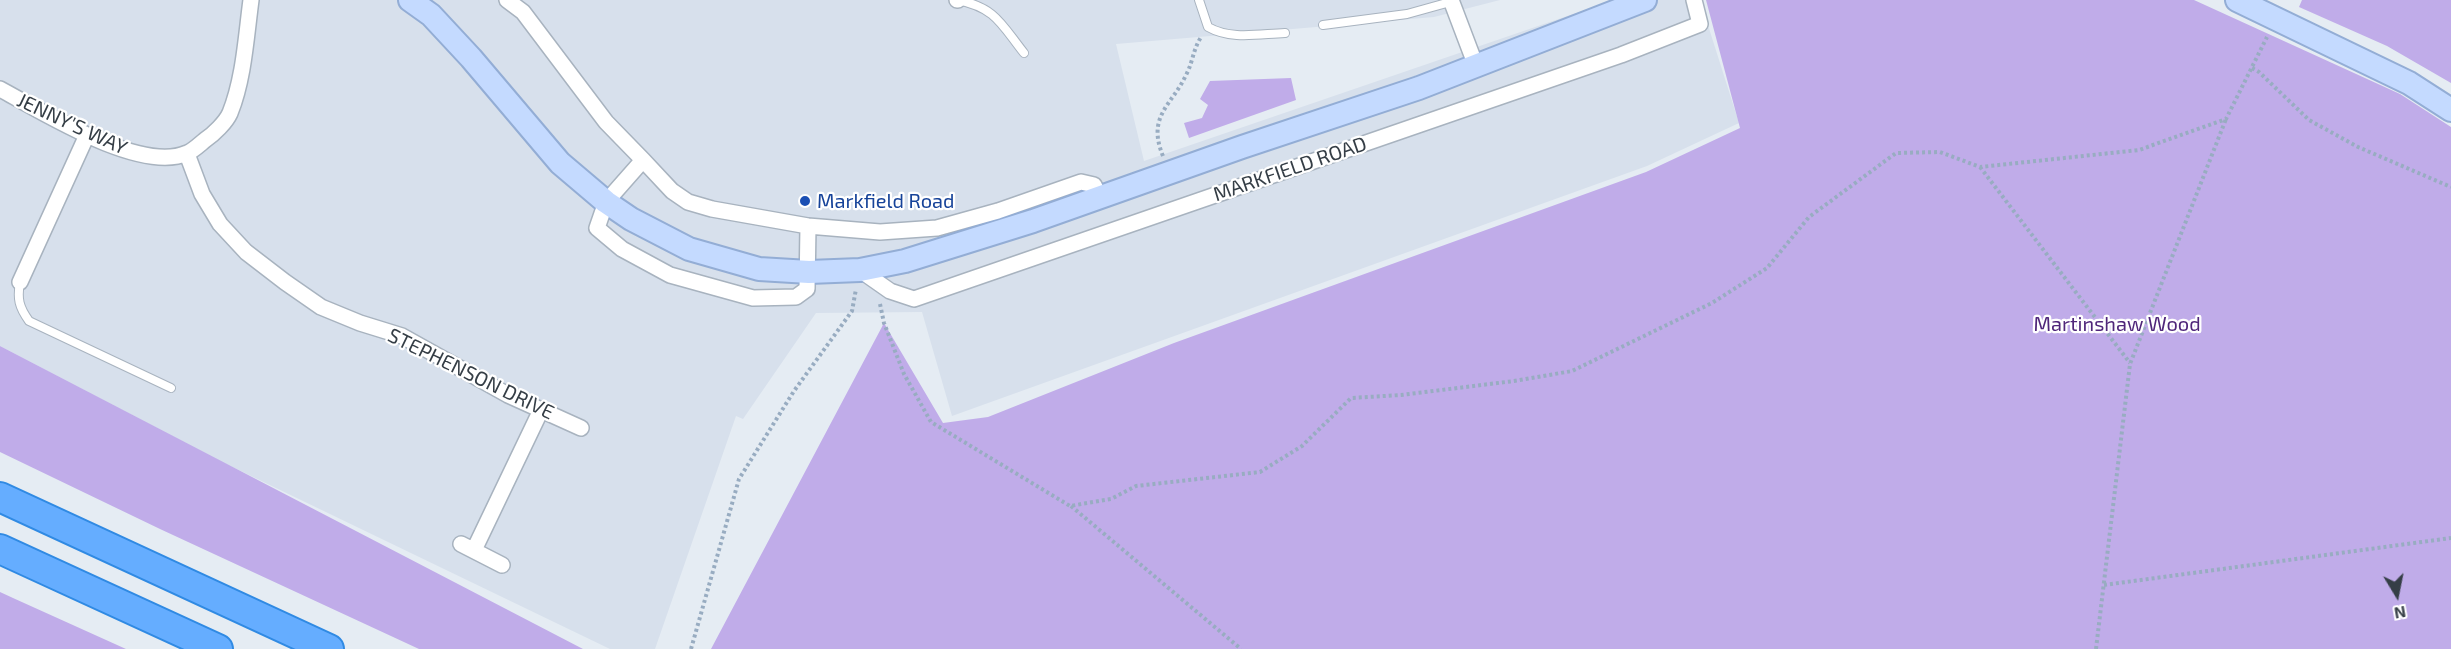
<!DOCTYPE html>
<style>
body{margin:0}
#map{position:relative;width:2451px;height:649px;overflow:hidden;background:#e5ecf3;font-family:"Exo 2",sans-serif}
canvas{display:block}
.north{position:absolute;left:2367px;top:565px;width:60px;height:60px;-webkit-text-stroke:4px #fff;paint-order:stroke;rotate:170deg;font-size:16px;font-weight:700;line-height:24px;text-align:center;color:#353e46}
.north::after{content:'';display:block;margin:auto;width:21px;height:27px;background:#353e46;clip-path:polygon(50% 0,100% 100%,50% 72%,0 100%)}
</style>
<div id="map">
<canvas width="2451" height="649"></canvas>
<div class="north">N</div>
</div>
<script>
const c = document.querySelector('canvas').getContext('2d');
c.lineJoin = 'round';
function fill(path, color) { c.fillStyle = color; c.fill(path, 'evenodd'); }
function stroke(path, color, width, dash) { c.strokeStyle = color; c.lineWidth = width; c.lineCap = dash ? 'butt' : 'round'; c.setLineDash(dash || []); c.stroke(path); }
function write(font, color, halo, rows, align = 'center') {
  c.font = font + ' "Exo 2",sans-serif'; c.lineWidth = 4.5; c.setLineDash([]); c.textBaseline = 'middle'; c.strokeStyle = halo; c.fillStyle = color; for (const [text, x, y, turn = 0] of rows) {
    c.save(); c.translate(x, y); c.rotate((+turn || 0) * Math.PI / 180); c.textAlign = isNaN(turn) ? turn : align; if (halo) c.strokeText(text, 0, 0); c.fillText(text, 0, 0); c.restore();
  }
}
fill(new Path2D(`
 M0,0h1500l-66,17 -318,27 28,117 470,-161h86l39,123 -92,43 -695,250 -30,-104 -106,1 -73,106 -7,-3 -81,233h-45l-390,-188 -220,-115z`), '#d7e0ec');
fill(new Path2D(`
 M1706,0h488l206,94 51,33v522h-1740l173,-326 59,100 45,-6 186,-74 472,-171 94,-44z
 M2302,0h149v83l-64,-37 -88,-39z
 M1291,78l5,22 -107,38 -5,-15 18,-5 6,-13 -8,-6 10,-18z
 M0,346l583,303h-164l-259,-120 -160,-77z
 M0,592l13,6 113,51h-126z`), '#c0ace9');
const lane = new Path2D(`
 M958,0c38,8 43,24 66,53
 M1199,0l9,27c23,13 50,7 77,6
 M1323,25l84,-11 47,-13
 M20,282c-3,17 -1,25 9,39l142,67`);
const street = new Path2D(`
 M507,0l16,12 83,110 37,38 29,31 16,11 24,7 96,17 72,6 57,-4 61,-17 83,-29 13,3 6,12
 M957,0h1
 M1451,0l25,66
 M0,89c41,22 141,85 187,64 6,-2 13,-9 18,-13 9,-6 21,-18 25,-27 14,-35 16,-76 21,-113
 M187,154l15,40 18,30 26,28 39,30 36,25 39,16 42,13 106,59 73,33
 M643,160l-37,42 -9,26 25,21 48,26 83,23 43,-1 11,-8 1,-63
 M860,270l30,21 24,8 707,-244 79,-31 -6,-24
 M20,282l67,-147
 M461,544l41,21
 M474,550l67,-140`);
const secondary = new Path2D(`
 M410,0l21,15 40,43 89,105 46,39 25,17 58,30 70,20 50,3 51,-2 45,-9 128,-40 209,-74 177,-59 226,-88
 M2237,0l172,83 42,27`);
const highway = new Path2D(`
 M0,497l329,152
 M0,549l218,100`);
stroke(lane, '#a8b3bf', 10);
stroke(street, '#a8b3bf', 18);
stroke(secondary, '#93add5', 26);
stroke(highway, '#308ae3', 32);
stroke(new Path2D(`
 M2252,68l7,4 50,48 49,27 93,40
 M1163,156c-17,-41 10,-51 24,-83 6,-12 6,-23 14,-36
 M1980,167l150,196
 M880,304l4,19 20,51 27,48 139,84 41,-7 25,-13 124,-14 42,-26 49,-48 50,-3 113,-14 58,-10 140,-68 55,-35 42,-51 87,-64 44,-1 40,15 159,-17 87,-31 41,-82
 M1071,506l170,143
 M2104,585l347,-47
 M691,649l48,-170 55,-88 58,-80 4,-22
 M2096,649l34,-285 96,-245`), '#98acc1', 4, [3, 3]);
stroke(lane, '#fff', 8);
stroke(street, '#fff', 15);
stroke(secondary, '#c4daff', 22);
stroke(highway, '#65adff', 28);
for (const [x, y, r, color] of [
 [805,201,6,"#1a4fb4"]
]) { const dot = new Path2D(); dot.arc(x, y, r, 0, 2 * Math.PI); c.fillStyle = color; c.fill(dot); stroke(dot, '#fff', 2); }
write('20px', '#353e46', '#fff', [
 ["JENNY'S WAY",72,124,25],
 ["MARKFIELD ROAD",1290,169,-19],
 ["STEPHENSON DRIVE",471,374,26]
]);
write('20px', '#164399', '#fff', [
 ["Markfield Road",817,201]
], 'left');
write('20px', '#4f267a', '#fff', [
 ["Martinshaw Wood",2117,324]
]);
</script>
